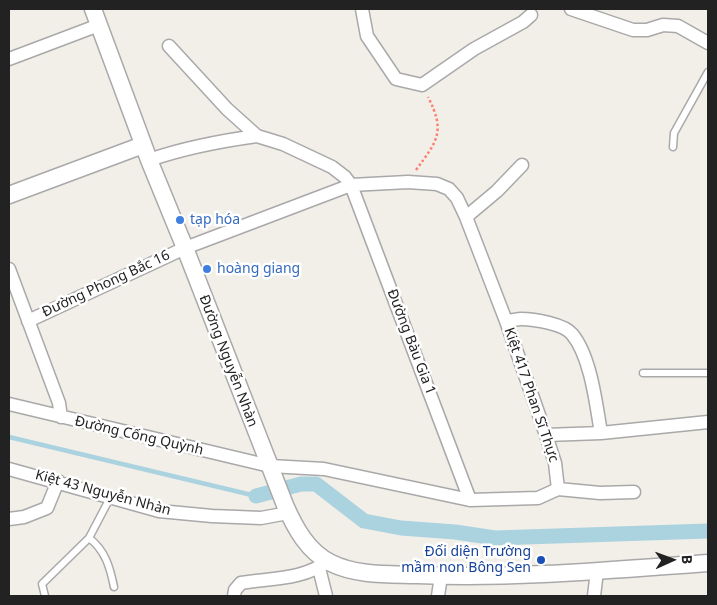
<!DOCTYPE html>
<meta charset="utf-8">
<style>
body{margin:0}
#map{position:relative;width:717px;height:605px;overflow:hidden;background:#f2efe9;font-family:"Noto Sans",sans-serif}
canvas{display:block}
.frame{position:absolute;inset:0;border:10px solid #222;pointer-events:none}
.north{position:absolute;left:647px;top:535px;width:50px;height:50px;-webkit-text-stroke:4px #fff;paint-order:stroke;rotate:88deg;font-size:14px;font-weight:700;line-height:20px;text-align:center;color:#222}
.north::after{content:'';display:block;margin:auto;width:18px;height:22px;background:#222;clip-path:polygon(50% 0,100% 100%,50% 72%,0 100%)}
</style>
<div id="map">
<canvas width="717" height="605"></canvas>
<div class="frame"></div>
<div class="north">B</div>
</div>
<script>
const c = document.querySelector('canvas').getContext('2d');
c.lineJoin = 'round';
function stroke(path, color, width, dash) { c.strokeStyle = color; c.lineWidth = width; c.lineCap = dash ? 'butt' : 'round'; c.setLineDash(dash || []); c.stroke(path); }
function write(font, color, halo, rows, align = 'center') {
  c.font = font + ' "Noto Sans",sans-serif'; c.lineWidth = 5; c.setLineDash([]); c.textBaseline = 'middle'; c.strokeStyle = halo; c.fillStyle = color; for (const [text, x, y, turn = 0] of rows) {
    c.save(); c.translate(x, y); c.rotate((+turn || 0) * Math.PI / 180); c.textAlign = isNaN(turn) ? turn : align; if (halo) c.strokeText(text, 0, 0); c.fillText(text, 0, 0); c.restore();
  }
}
stroke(new Path2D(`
 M9,437l247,59`), '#aad3df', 4.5);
stroke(new Path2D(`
 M256,496l45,-12h15l48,37 37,7 54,4 40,6 213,-7`), '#aad3df', 15);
const service = new Path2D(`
 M673,147l1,-14 34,-61
 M643,373h65
 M89,538c16,12 21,29 25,49
 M45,596l-3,-12 47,-46 21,-40`);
const minor = new Path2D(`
 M362,9l5,27 29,43 26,6 52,-36 49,-27 8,-7
 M571,9l62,21h14l16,-5 15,1 30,17
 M169,46l58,63 30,27 26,8 49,23 13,10 6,8 119,315
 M9,59l90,-34
 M149,160c35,-12 71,-19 108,-24
 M466,217l31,-26 25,-26
 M9,269l50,134 2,14
 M28,321l157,-73 166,-63 57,-3 29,2 12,5 8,9 9,19 40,104 40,114 9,28 3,26
 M506,321c5,0 11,-2 15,-2 13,0 43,5 51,15 19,23 24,70 29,99
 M9,404l261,62 54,3 146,31 68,-2 20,-9
 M546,435l55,-2 107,-11
 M9,469l150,42 53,5 49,2 27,-5
 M558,489l42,4 34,-1
 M9,519l15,-2 23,-9 11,-27
 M319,568l7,28
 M234,596l1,-6 6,-7c30,-5 62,-3 87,-22
 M438,596l3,-20
 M594,596l3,-25`);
const tertiary = new Path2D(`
 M93,9l56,151 36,88 100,257c10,23 23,47 46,58 26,13 59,11 86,12 97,4 194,-5 291,-12
 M9,195l134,-50`);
stroke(service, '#a9a9a9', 9);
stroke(minor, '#a9a9a9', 15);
stroke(tertiary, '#a9a9a9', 19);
stroke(new Path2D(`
 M416,170c21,-29 30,-38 12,-73`), '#fa8072', 2.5, [2.5, 2.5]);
stroke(service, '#fff', 6);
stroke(minor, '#fff', 12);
stroke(tertiary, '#fff', 16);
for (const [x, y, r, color] of [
 [180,220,5,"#3f7fe0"],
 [207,269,5,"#3f7fe0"],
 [541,560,5,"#1a4fb4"]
]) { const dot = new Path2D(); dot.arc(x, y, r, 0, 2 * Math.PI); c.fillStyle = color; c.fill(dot); stroke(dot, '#fff', 2); }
write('14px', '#366cbe', '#fff', [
 ["tạp hóa",190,220],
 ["hoàng giang",217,269]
], 'left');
write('14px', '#222', '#fff', [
 ["Đường Phong Bắc 16",106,284,-25],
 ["Đường Bàu Gia 1",411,342,69],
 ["Đường Nguyễn Nhàn",228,361,69],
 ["Kiệt 417 Phan Sĩ Thực",531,395,71],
 ["Đường Cống Quỳnh",139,436,13],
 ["Kiệt 43 Nguyễn Nhàn",103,493,15]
]);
write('14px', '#164399', '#fff', [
 ["Đối diện Trường",531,552],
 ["mầm non Bông Sen",531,568]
], 'right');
</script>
